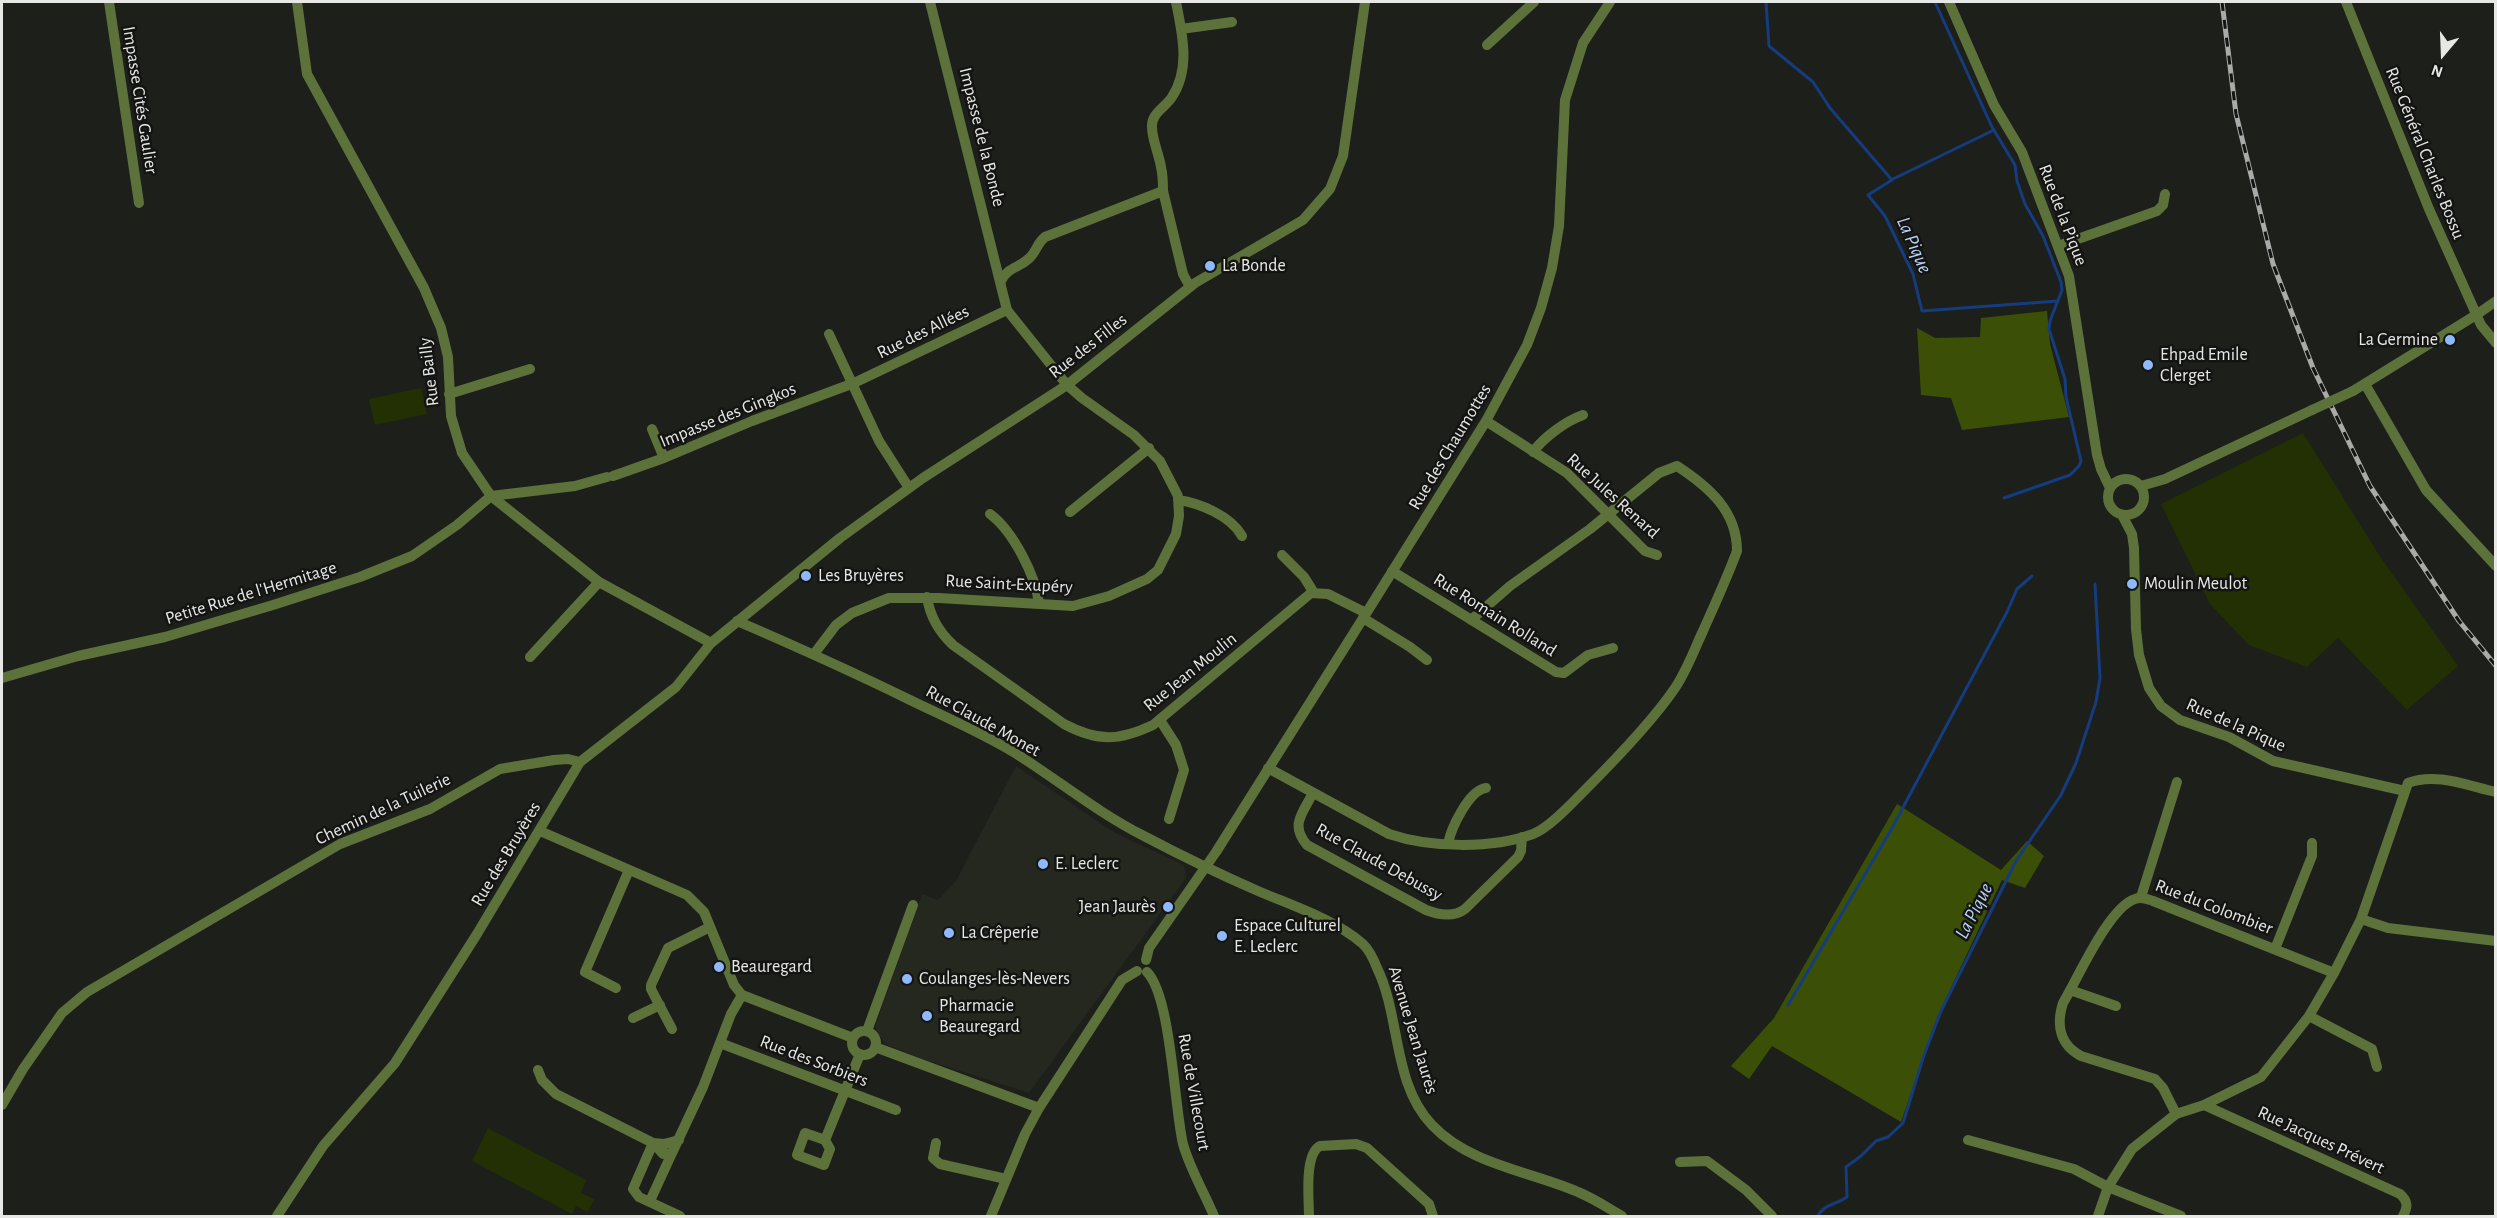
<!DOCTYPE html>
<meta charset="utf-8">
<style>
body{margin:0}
#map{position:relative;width:2497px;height:1218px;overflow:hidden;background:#1d1f1b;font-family:"Alegreya Sans",sans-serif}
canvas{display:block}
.frame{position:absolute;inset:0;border:3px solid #e7e8e6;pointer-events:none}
.north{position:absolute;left:2413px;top:24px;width:60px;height:60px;-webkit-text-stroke:4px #141512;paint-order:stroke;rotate:199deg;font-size:16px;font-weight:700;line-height:24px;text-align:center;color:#e7e8e6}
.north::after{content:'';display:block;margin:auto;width:21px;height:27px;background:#e7e8e6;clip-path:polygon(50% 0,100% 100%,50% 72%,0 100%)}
</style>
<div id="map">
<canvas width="2497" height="1218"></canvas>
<div class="frame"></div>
<div class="north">N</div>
</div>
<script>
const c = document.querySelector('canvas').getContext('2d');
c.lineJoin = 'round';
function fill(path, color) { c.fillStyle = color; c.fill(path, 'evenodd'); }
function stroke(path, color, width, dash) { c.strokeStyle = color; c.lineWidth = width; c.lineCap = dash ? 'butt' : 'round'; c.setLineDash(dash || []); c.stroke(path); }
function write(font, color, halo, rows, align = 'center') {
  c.font = font + ' "Alegreya Sans",sans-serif'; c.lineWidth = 5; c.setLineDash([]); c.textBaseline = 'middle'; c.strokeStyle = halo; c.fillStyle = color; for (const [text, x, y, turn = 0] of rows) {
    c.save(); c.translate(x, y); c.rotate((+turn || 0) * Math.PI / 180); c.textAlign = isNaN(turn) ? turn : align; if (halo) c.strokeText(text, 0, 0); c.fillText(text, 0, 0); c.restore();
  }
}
fill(new Path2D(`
 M1016,766l99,67 69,32 2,13 -157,215 -106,-34 -38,-15 -10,-17 47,-133 16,6 18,-19z`), '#25281f');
fill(new Path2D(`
 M421,388l6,26 -52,11 -6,-26z
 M2303,433l78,125 77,108 -51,44 -69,-72 -31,29 -58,-22 -39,-41 -49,-100z
 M488,1128l98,52 -5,13 13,6 -6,13 -12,-6 -4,8 -100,-53z`), '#233003');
fill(new Path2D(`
 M2047,311l3,33 19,73 -107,13 -11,-32 -30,-3 -4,-67 18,10 45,-1 1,-19z
 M1897,804l104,66 26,-29 17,15 -19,32 -23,-8 -64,135 -37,107 -129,-76 -23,33 -18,-13 43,-48z`), '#3b5006');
stroke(new Path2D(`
 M1766,2l3,44 44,36 17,26 62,72 -24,15 17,21 28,58 9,37 136,-10
 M1935,2l57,125 23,38 2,16 8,23 18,32 18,46 1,8 -12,31 -1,8 16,50 1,18 15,64 -2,5 -9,9 -66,23
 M1893,179l101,-49
 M1788,1005l103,-175 116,-218 10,-23 15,-13
 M1818,1216c5,-11 19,-12 29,-19l-1,-30 15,-11 15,-15 12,-4 15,-14 20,-65 18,-47 75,-150 45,-66 15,-32 20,-61 4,-24 -5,-94`), '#153c7e', 3);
stroke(new Path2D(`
 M109,2l30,201
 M297,2l10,72 117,214 17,40 7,29 3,59 11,37 29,43 108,86 112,61
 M1949,2l45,103 28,47 47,124 28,179 4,14 9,19
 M2346,2l83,207 52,116 15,18
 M1181,29l51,-7
 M1487,45l47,-43
 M1163,191c0,-8 0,-16 -2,-24 -2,-13 -9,-27 -9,-40 -1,-14 14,-20 20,-30 19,-29 10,-64 4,-95
 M2058,246l99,-35 6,-6 2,-11
 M1001,281c6,-13 17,-13 26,-21 9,-6 9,-16 18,-23l118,-46 20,83 7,13
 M829,334l50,107 30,47
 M2365,384l61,106 70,76
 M2353,391l123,-76 20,-14
 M449,394l81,-25
 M1486,421l81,52 78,78 12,4
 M652,429l12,29
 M1533,452c11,-15 33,-31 50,-37
 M613,476l51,-18 88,-37 102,-38 153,-73
 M2108 497a18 18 0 1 1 36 0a18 18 0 1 1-36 0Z
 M2141,486l24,-7 147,-69
 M1178,500c22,3 53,16 64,36
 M1070,512l79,-64
 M990,514c23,17 46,62 49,90
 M2122,515l10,19 2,14 2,81 3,26 10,33 12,18 19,14 49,17 44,24 132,30
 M1282,555l22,22 10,16
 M1392,571l164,101 8,1 24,-18 25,-7
 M927,597c3,20 12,35 26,48l111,79c34,18 55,17 89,1l158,-132 17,1 38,19
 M1363,618l47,29 17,13
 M737,621c58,25 116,51 173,79 35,17 72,33 105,53 43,27 82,59 127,82 38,20 77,39 116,56 35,15 76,28 105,53 6,6 11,16 14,24 24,49 15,115 55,157 38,40 98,46 146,67 15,6 30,16 44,24
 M814,654l22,-29 16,-12 37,-15h50l134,8 36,-10 38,-17 11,-9 18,-36 3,-18 -1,-20 -18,-35 -26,-26 -52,-37 -15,-13 -60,-75 -77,-308
 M530,657l69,-75
 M2,678l76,-22 87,-19 108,-32 87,-28 52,-21 45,-31 34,-29 84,-10 32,-9
 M1160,720l16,25 8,25 -15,49
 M1268,768l121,66c41,14 103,15 144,0 16,-6 39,-31 52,-44 29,-29 67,-68 90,-102 12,-18 19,-38 28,-57 12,-27 24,-53 34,-80 0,-40 -28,-64 -60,-85l-18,7 -69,56 -80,57 -39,34
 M1313,793c-11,21 -23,32 -6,52l119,65c13,5 27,8 39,-1l53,-52 3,-6 1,-14
 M540,831l147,64 17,17 30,73 8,10 111,43
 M1448,844c3,-16 21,-54 38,-56
 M2141,897l36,-115
 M2361,919l27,9 108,13
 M2275,949l37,-93v-13
 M1146,960l3,-12 67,-96 156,-248 114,-183 41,-76 14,-37 11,-40 7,-42 6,-126 18,-57 27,-41
 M1147,972c24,24 27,133 36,172 7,25 21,48 31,72
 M616,988l-31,-16 44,-102
 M2070,990l46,16
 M2309,1016l63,33 5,18
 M633,1018l27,-13
 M672,1029l-21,-40v-4l17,-37 42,-21
 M867,1031l46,-126
 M852 1043a12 12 0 1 1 24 0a12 12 0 1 1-24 0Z
 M720,1043l176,67
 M875,1047l164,61
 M538,1070l4,10 14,14 97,49 10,11 9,-1 31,-66 28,-73 11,-19
 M2,1105l21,-36 39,-56 25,-21 253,-148 90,-35 70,-40 54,-9 14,-1 12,3
 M2204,1105l196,89c8,7 8,13 3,22
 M2176,1114l-13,-26 -8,-9 -74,-23c-21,-11 -25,-31 -18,-53 15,-25 46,-96 72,-104 6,-3 12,0 18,2l181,72
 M679,1140l-15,4 -11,-1 -20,46 6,8 41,19
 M825,1140l5,9 -6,16 -27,-10 8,-22 20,7 35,-86
 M1968,1140l106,29 34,18 73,29
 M936,1143l-3,15 7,6 66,15
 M1680,1162l27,-1 39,29 26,26
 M650,1201l22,-48
 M277,1216l46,-70 72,-83 82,-129 103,-172 96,-75 35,-44 129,-105 83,-60 144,-93 128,-102 108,-63 27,-31 13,-33 22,-154
 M991,1216l34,-82 14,-26 83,-128 15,-9
 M1309,1216c0,-16 -5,-62 11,-70l36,-2 11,4 62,56 4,12
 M2098,1216l10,-29 24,-38 44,-35 28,-9 57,-28 48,-61 25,-43 27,-54 47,-136c28,-11 60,3 88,9`), '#5d713b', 10);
const rail = new Path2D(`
 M2222,2l14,112 37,150 40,104 57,118 89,135 37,45`);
stroke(rail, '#aaaba9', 5);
stroke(rail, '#141512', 3, [9]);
stroke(new Path2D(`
 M2312,410l41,-19`), '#5d713b', 10);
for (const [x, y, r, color] of [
 [1210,266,6,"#8fb8fd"],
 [2450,340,6,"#8fb8fd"],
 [2148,365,6,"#8fb8fd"],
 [806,576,6,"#8fb8fd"],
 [2132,584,6,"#8fb8fd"],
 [1043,864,6,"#8fb8fd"],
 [1168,907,6,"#8fb8fd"],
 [949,933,6,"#8fb8fd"],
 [1222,936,6,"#8fb8fd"],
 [719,967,6,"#8fb8fd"],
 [907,979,6,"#8fb8fd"],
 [927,1016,6,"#8fb8fd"]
]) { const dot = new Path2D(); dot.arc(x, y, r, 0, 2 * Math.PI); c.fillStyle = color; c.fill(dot); stroke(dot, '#141512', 2); }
write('18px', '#e7e8e6', '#141512', [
 ["Impasse Cités Gaulier",140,100,81],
 ["Impasse de la Bonde",982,137,76],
 ["Rue Général Charles Bossu",2425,153,68],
 ["Rue de la Pique",2063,215,69],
 ["Rue des Allées",923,332,-26],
 ["Rue des Filles",1088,346,-38],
 ["Rue Bailly",429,372,-97],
 ["Impasse des Gingkos",728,415,-22],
 ["Rue des Chaumottes",1450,447,-59],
 ["Rue Jules Renard",1613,496,42],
 ["Rue Saint-Exupéry",1009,584,3],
 ["Petite Rue de l'Hermitage",251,593,-17],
 ["Rue Romain Rolland",1495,615,32],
 ["Rue Jean Moulin",1190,672,-39],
 ["Rue Claude Monet",983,721,29],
 ["Rue de la Pique",2236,725,24],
 ["Chemin de la Tuilerie",383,809,-25],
 ["Rue des Bruyères",506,854,-59],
 ["Rue Claude Debussy",1379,862,29],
 ["Rue du Colombier",2214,907,21],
 ["Avenue Jean Jaurès",1413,1030,73],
 ["Rue des Sorbiers",814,1061,21],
 ["Rue de Villecourt",1194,1092,80],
 ["Rue Jacques Prévert",2321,1140,25]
]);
write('18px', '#e7e8e6', '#141512', [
 ["La Bonde",1222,266],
 ["La Germine",2438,340,"right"],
 ["Ehpad Emile",2160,355],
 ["Clerget",2160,376],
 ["Les Bruyères",818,576],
 ["Moulin Meulot",2144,584],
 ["E. Leclerc",1055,864],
 ["Jean Jaurès",1156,907,"right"],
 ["Espace Culturel",1234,926],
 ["E. Leclerc",1234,947],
 ["La Crêperie",961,933],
 ["Beauregard",731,967],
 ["Coulanges-lès-Nevers",919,979],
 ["Pharmacie",939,1006],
 ["Beauregard",939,1027]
], 'left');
write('italic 20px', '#bbd3fa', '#141512', [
 ["La Pique",1914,245,66],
 ["La Pique",1974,911,-63]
]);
</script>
